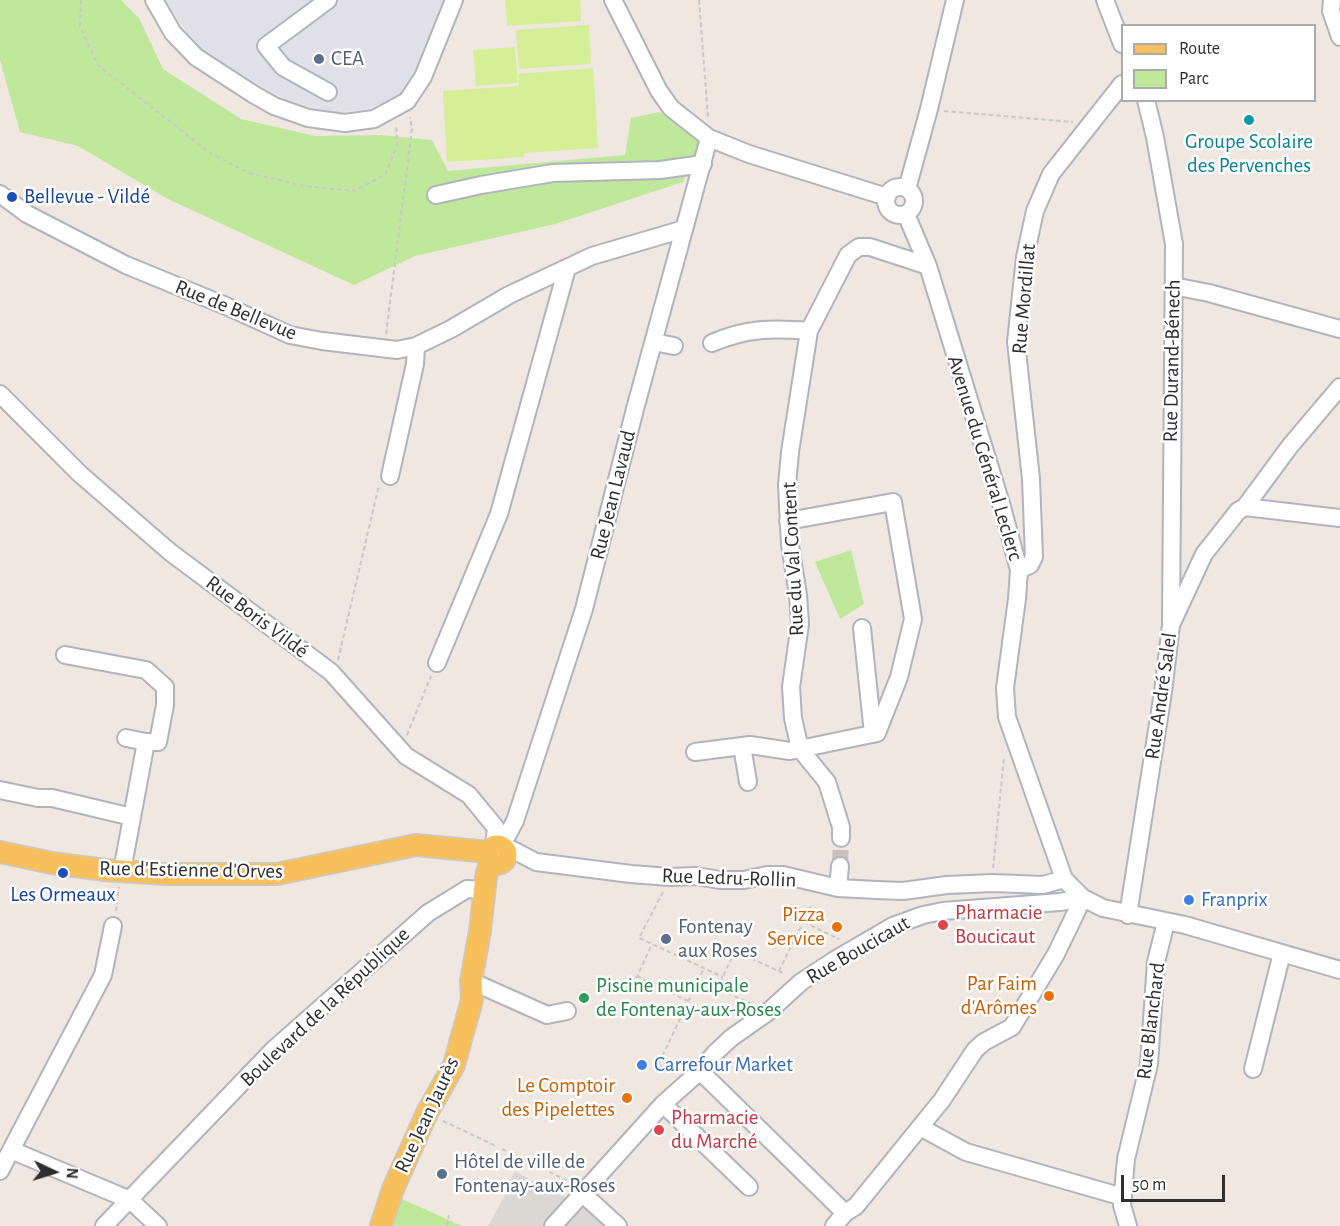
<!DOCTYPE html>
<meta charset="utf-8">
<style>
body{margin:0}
#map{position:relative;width:1340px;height:1226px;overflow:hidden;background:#efe7e0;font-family:"Alegreya Sans",sans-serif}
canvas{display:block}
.legend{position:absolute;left:1121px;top:24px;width:195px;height:78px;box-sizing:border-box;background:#fff;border:2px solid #ababab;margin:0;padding:8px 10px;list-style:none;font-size:18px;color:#2e2e2e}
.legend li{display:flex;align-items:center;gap:12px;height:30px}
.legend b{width:30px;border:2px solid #ababab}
.north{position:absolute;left:24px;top:1142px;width:60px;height:60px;-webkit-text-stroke:4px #fff;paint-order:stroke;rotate:94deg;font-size:16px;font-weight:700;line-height:24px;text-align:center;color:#2e2e2e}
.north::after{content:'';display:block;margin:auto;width:21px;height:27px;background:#2e2e2e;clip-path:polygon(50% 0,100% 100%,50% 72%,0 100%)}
.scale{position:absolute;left:1121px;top:1175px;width:104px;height:27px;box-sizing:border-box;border:3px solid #2e2e2e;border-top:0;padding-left:8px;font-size:18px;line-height:21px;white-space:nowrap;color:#2e2e2e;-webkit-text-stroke:4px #fff;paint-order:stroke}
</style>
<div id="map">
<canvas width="1340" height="1226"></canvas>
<ul class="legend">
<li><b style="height:8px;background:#f8c05d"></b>Route</li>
<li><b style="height:16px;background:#bfe89b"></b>Parc</li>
</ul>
<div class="north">N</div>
<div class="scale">50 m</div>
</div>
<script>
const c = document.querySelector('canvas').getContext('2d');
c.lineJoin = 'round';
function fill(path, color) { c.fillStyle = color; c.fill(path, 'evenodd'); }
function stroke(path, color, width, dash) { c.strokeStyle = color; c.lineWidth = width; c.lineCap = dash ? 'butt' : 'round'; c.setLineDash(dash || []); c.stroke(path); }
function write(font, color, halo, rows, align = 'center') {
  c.font = font + ' "Alegreya Sans",sans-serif'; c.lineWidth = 5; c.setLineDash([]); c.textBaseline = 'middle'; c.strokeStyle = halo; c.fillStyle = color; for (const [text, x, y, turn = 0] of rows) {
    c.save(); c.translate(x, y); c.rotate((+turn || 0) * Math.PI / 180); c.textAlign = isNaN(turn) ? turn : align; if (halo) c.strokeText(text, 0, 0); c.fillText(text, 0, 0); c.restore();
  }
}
fill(new Path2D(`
 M166,0h277l-23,64 -14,28 -35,16 -35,5 -46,-12 -22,-11 -60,-36 -17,-15z`), '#e1e0e8');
fill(new Path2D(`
 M0,0h121l18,18 24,51 78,50 74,17 66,-1 51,5 16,31 177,-16 6,-37 28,-6 43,28 -19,42 -128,42 -140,32 -61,29 -186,-86 -90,-53 -58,-14 -20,-72z
 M851,550l13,54 -24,15 -25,-57z
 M402,1199l60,27h-68z`), '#bfe89b');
fill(new Path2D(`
 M505,0h75l1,21 -74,5z
 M589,25l2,39 -72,5 -3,-39z
 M515,47l3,36 -42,3 -3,-36z
 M593,68l5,80 -74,5v4l-77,5 -4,-71 76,-5 -1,-12z`), '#d5ef96');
fill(new Path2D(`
 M515,1171l31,18 24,10 -26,27h-56l22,-40 -2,-2z
 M583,1194l34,32h-64z`), '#dbd7d3');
stroke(new Path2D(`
 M840,866l1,-28`), '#c8c2bc', 16, [16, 8]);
const minor = new Path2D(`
 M154,0l19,33 23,24 57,37 21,12 34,12 37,5 29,-4 33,-18 16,-24 31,-77
 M613,0l46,91 12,17 38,30 40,16 138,43
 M1105,0l17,44
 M1332,0l-1,11 9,26
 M328,92l-45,-25 -17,-21 62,-46
 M1146,100l9,37 19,107 -3,377
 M886 201a14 14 0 1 1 28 0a14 14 0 1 1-28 0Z
 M907,189l22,-80 26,-109
 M0,194l27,20 99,51 100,41 64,29 32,6 75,9 19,-4 35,-17 58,-34 83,-39 92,-27
 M436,195l45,-10 72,-12 107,-3 43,-6
 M906,214l22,52 74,241 17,63 -2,29 -12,89 2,29 57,162 19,19 20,10 82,17 155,45
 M1173,286l36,7 131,36
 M654,342l20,4
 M712,343c35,-15 60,-15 97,-12
 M0,394l80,80 90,78 161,120 75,84 63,39 27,33 -2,18
 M390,476l25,-112 1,-18
 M1245,507l95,11
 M1019,570l11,-5 4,-8 -3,-78 -15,-137 9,-85 10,-46 16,-37 71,-90
 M862,628l11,106
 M65,655l81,15 19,17v18l-7,37h-12l-24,129
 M437,663l62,-149 68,-246
 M126,738l20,4
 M742,746l6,36
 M695,752l55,-7 40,6 87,-18 22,-56 14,-58 -20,-117 -105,19
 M0,790l38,8h14l80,19
 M841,838v-11l-14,-45 -27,-33 -7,-31 -2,-31 9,-63 -2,-29 -8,-50 -3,-60 3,-33 19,-121 39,-76 11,-8h11l58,19
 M501,847l14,-26 69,-212 51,-200 74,-271
 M504,850h9l23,12 95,12 39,3 26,-1 24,4h24l23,-5h16l55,13 38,2 27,1 44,-6 46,-2 50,2 21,-6
 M838,888l2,-22
 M1128,915l35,-223 8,-67 33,-71 34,-43 7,-4 45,-61 50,-59
 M471,981l76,34 20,-4
 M1253,1069l29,-116
 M700,1071l145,142
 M663,1104l86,83
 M920,1127l46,25 157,45
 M11,1150l119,50 28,26
 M0,1171l103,-196 10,-49
 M583,1194l35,32
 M104,1226l169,-176 155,-137 39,-24 17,1
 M553,1226l110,-122 37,-33 15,-18 16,-15 37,-26 33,-30 32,-21 60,-35 30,-11 20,-4 117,-9 23,-4
 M834,1226l11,-13 11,-7 86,-106 33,-50 9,-8 28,-15 44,-73 27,-56
 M1128,1226l-6,-21 4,-46 23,-95 7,-102 10,-40`);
const major = new Path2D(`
 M488 855a9 9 0 1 1 18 0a9 9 0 1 1-18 0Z
 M0,852l52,11 53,7 61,4h111l139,-29 72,7
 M381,1226l12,-37 34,-76 27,-48 18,-65 -1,-19 9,-50 6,-54 4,-15`);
stroke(minor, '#b0b4be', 20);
stroke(major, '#c9c9c9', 24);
stroke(new Path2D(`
 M81,0l-1,27 18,38 112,88 39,20 56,13 49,5 31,-16 12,-30 -1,-21
 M699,0l9,117
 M944,111l129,11
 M386,334l26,-205 -2,-12
 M338,660l41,-175
 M407,735l24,-59
 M993,868l11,-110
 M663,892l-24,46 84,39
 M116,911l3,-24
 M804,922l35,17
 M779,971l32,-65
 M637,976l51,25
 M700,981l52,23
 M717,989l18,-38 50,23
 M630,992l22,-48
 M661,1059l-3,6 16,8
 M674,1073l-13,-14 43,-91
 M443,1121l53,25
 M502,1149l70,34
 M447,1226l2,-11`), '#c9c9c9', 2, [4.5, 3]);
stroke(minor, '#fff', 16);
stroke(major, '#f8c05d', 21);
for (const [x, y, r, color] of [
 [319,59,6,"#5c6f8a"],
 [1249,120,6,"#0f9aa8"],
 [12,197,6,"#1a4fb4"],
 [63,873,6,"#1a4fb4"],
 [1189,900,6,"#3f7fe0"],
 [943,925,6,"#e0444e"],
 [837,927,6,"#e8710a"],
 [666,939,6,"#5c6f8a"],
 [1049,996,6,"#e8710a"],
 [584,998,6,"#2e9e5b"],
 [642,1065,6,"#3f7fe0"],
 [627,1098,6,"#e8710a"],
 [659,1130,6,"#e0444e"],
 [442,1174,6,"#5c6f8a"]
]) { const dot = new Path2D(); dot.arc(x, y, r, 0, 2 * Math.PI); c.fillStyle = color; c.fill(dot); stroke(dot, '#fff', 2); }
write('21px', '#4e5e75', '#fff', [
 ["CEA",331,59],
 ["Fontenay",678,927],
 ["aux Roses",678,951],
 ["Hôtel de ville de",454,1162],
 ["Fontenay-aux-Roses",454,1186]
], 'left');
write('21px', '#0d838f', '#fff', [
 ["Groupe Scolaire",1249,142],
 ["des Pervenches",1249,166]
]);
write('21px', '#164399', '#fff', [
 ["Bellevue - Vildé",24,197],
 ["Les Ormeaux",63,895,"center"]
], 'left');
write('21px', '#2e2e2e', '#fff', [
 ["Rue Mordillat",1024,299,-85],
 ["Rue de Bellevue",236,310,22],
 ["Rue Durand-Bénech",1172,361,-89],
 ["Avenue du Général Leclerc",985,458,73],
 ["Rue Jean Lavaud",613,495,-76],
 ["Rue du Val Content",793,559,-93],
 ["Rue Boris Vildé",257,617,37],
 ["Rue André Salel",1161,696,-82],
 ["Rue d'Estienne d'Orves",191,870,1],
 ["Rue Ledru-Rollin",729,878,2],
 ["Rue Boucicaut",858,950,-30],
 ["Boulevard de la République",325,1007,-43],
 ["Rue Blanchard",1151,1021,-83],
 ["Rue Jean Jaurès",427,1115,-65]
]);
write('21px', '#366cbe', '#fff', [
 ["Franprix",1201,900],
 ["Carrefour Market",654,1065]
], 'left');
write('21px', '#be3a42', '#fff', [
 ["Pharmacie",955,913],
 ["Boucicaut",955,937],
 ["Pharmacie",671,1118],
 ["du Marché",671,1142]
], 'left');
write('21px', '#c56008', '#fff', [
 ["Pizza",825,915],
 ["Service",825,939],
 ["Par Faim",1037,984],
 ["d'Arômes",1037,1008],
 ["Le Comptoir",615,1086],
 ["des Pipelettes",615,1110]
], 'right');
write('21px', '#27864d', '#fff', [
 ["Piscine municipale",596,986],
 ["de Fontenay-aux-Roses",596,1010]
], 'left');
</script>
